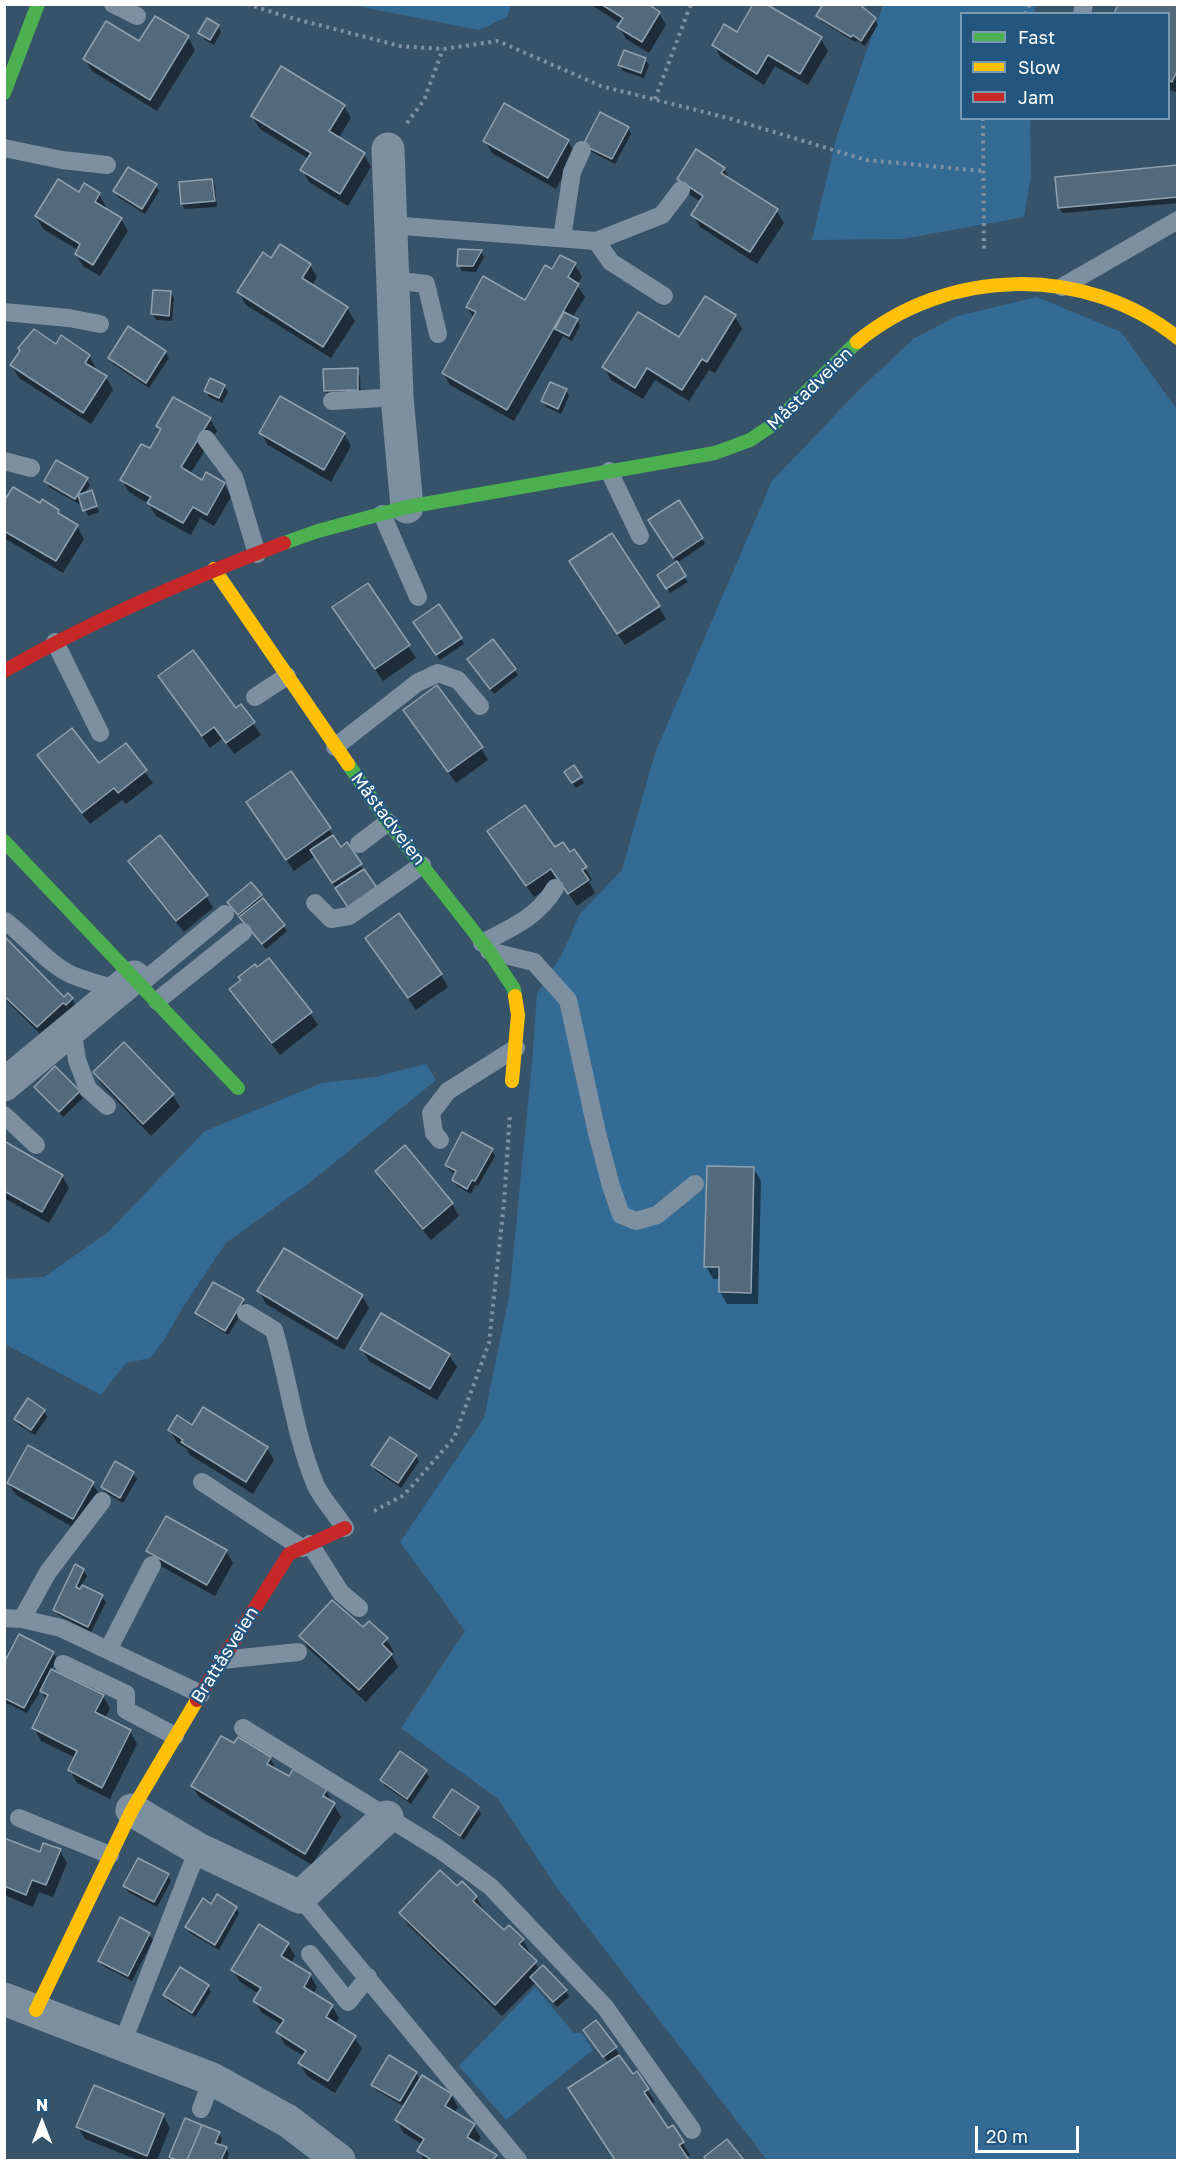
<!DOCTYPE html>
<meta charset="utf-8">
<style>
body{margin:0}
#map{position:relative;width:1182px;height:2165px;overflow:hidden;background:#37536a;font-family:"Golos Text",sans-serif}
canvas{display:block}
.frame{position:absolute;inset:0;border:6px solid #fff;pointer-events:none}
.legend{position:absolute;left:960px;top:12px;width:210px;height:108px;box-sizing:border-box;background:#22567f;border:2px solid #7a9ab2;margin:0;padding:8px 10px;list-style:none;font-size:18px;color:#fff}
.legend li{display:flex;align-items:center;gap:12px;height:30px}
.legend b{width:30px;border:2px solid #7a9ab2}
.north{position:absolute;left:12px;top:2093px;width:60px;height:60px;-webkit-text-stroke:4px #22567f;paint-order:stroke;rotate:0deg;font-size:16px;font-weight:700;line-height:24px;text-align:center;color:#fff}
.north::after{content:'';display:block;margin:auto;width:21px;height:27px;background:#fff;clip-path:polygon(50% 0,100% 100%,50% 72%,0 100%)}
.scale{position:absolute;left:975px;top:2126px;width:104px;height:27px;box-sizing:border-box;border:3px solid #fff;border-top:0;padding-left:8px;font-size:18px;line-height:21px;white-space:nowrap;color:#fff;-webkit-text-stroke:4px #22567f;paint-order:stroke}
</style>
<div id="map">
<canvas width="1182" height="2165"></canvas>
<div class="frame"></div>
<ul class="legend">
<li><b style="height:8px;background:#4caf50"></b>Fast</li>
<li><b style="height:8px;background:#ffc107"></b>Slow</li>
<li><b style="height:8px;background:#c62828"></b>Jam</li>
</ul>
<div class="north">N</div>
<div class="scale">20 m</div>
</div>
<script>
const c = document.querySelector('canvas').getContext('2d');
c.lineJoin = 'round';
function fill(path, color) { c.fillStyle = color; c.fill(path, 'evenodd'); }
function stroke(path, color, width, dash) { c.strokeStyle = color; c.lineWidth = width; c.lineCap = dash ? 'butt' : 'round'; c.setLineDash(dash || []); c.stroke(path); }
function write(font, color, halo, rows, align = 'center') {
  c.font = font + ' "Golos Text",sans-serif'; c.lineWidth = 4.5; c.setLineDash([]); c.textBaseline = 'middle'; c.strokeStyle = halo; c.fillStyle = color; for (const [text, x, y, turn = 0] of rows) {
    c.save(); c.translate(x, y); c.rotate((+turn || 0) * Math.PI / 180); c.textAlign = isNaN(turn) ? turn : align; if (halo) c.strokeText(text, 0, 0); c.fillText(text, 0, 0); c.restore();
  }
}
fill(new Path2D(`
 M352,5h159l-4,12 -28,13z
 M883,5h153l-2,8 -72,1v104l68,1 1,57 -7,41 -122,22 -90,1 25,-105z
 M1037,297l84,35 57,79 -1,1749h-410l-212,-275 -57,-86 -97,-71 64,-97 -65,-89 84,-124 25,-121 23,-234 5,-69 25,-40 18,-40 42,-44 33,-117 117,-272 86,-90 55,-52 44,-23z
 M426,1064l10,16 -123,100 -87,63 -43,64 -19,33 -14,18 -24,5 -25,32 -96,-51v-65l39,-2 63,-44 98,-102 117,-48 53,-6z
 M535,1987l39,46h8l11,17 -87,70 -47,-54z`), '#346b94');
fill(new Path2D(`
 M590,4h60l-2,2 11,7 7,12 -17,28 -23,-14 -7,-12 2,-3z
 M1178,4v89l-10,-4v-75z
 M818,16l57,3 3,6 -13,21 -9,-6 -1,2 -34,-21z
 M218,26l3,6 -7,13 -10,-6 -4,-6z
 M738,34l83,5 7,12 -20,34 -33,-19 -11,19 -43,-27 -7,-13z
 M188,37l7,13 -38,61 -65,-40 -7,-12z
 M645,59l4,6 -5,13 -21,-7 -3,-6z
 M344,106l7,12 -13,21 26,15 7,13 -23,39 -39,-24 -7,-12 7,-11 -49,-30 -8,-13z
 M601,114l27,14 3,6 -16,30 -27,-14z
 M485,141h83l7,13 -19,35 -64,-36z
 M1178,167v36l-115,10 -4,-5z
 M129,169l27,17 3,5 -14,23 -27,-17 -3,-6z
 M724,169l7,12 45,29 8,13 -27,41 -57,-37 -7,-12 8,-13 -15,-10 -7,-13z
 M212,180l3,6 2,21 -32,2 -3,-5z
 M79,194h20l7,13 -1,2 16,10 7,12 -28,45 -17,-10 -7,-12 2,-4 -35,-21 -7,-13z
 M481,252l3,5 -8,15 -14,-1 -3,-6z
 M272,260l38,5 7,12 -5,9 35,22 8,13 -24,37 -85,-53 -7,-13z
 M575,265l7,12 -5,8 8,12 -13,21 5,2 3,6 -8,15 -9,-5 -49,85 -64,-36 -7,-12 31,-55 -7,-11 58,-5 28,-31z
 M171,293l3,5 -2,23 -16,-1 -3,-6z
 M735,316l7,13 -27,44 -6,-3 -20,31 -34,-21 -12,19 -32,-19 -7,-13z
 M129,328l36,24 4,6 -20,30 -36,-24 -4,-6z
 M56,346l33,10 7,12 -1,2 11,7 7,13 -22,34 -72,-46 -7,-12z
 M357,370l3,6 1,19 -32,1 -4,-6z
 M224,386l4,6 -6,11 -13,-6 -3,-6z
 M566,390l3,6 -8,18 -15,-7 -3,-6z
 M210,419l7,12 -27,43 13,8 4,-8 17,10 7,13 -17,29 -14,-8 -9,17 -35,-19 -7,-12 -20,-12 -7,-12 28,-30 11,-19 -3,-5z
 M261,433l83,1 7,12 -20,36 -63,-37z
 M86,479l4,6 -6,9 7,-2 8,20 -11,4 -7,-16 -2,4 -30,-17 -3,-6z
 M678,502l27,42 -28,19 -27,-43z
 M4,503l37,2 17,6 4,6 15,9 7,13 -21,34 -59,-35z
 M676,564l12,18 -18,11 -11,-18z
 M578,574l81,33 7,12 -41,26z
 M367,585l49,73 -33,23 -42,-61z
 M418,628l43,10 3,6 -24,16z
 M472,666l42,4 4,5 -24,19z
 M160,676l76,34 5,-4 20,29 -27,19 -11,-16 -13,10z
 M405,710l76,38 7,12 -32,23z
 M125,745l28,38 -27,21 -4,-4 -32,24 -44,-56 -7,-12 60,9z
 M290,773l39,56 11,20 20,15 3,6 -26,19 -22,-33 -21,15 -39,-56z
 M581,777l3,6 -8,5 -7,-10z
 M496,843l58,6 16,5 15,14 7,12 -3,2 6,11 -18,13 -18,-26 -25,17z
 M130,861l76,35 7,12 -29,24 -47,-59z
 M260,896l27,35 -21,18 -37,-46z
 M4,938l60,61h8l7,12 -34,28 -41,-41z
 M366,938l75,37 7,12 -32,23z
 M231,989l79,24 8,12 -38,30 -42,-54z
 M124,1044l49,51 7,12 -29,29 -49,-51 -7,-12z
 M55,1068l28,30 -20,19 -27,-30z
 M4,1143l58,33 7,12 -20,35 -45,-25z
 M405,1148l47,56 7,12 -28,24 -47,-56 -8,-12z
 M492,1150l3,6 -17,30 -3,-1 -4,9 -14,-8 -4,-6 3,-6 -6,-3 -4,-6z
 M754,1169l7,12 -3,123h-31l-7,-12 1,-13h-8l-7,-13z
 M259,1291l103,5 7,12 -25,42 -78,-46z
 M242,1301l4,5 -18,29 -28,-17 -3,-5z
 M362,1349l87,6 8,12 -20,33 -68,-39z
 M44,1411l3,6 -12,18 -16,-10 -3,-6z
 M170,1430l97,18 7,12 -21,34 -63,-39 -3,-6 -10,-6z
 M416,1456l3,5 -18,27 -25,-17 -3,-5z
 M116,1463l17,10 4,6 -14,24 -17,-10 -4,-6z
 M8,1483h84l8,12 -20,36 -64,-36z
 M148,1551h78l7,12 -18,33 -60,-33z
 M83,1570l4,6 -6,10 21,10 4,6 -15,30 -33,-17 -3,-5z
 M363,1630l23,9 8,13 -3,2 7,13 -32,35 -58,-54 -7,-12z
 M53,1653l4,6 -6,11 52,26 7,12 -5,11 25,12 7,13 -27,55 -33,-16 -7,-13 6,-12 -35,-17 -7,-13 13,-27 -6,-11 -14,23 -23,-11v-36z
 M270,1758l7,13 12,7 4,-7 33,20 15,26 -29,48 -112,-67 -8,-12z
 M426,1771l3,6 -18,27 -26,-18 -3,-6z
 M452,1791l26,17 3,6 -17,26 -26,-18 -4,-5z
 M4,1839l37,15 19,-3 7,12 -14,34 -14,-5 -6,15 -29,-12z
 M168,1875l3,6 -14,26 -29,-15 -3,-6z
 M462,1883l14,14 7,12 -1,2 22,21 19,8 7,13 -2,2 12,15 26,21 3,6 -12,10 -22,-24 -33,33 -94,-91 -8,-12 57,-25z
 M211,1906l25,2 3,5 -20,37 -29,-17 -3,-6z
 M149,1934l4,6 -21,41 -29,-15 -4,-5z
 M288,1944l7,12 -4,7 19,12 7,12 -4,7 19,12 7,12 -4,7 19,12 8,12 -27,44 -28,-17 -7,-13 4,-7 -19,-11 -7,-13 4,-7 -20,-12 -7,-12 4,-7 -19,-12 -7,-12z
 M208,1986l3,6 -16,25 -27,-16 -3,-6z
 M589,2036l26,12 17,28 5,-3 18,29 -5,3 17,26 5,-4 18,28 -5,3 2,2h-71l-39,-59 32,-38z
 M416,2073l5,8 30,14 7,12 -4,7 20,12 7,12 -4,6 19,12 2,4h-74l-5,-9 4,-6 -19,-12 -8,-13 9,-13 -29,-17 -3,-5z
 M163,2115l7,13 -13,32h-19l-53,-21 -7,-12z
 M219,2133l3,6 -2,6 6,4 3,5 -2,6h-55l-2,-3z`), '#0007');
const building = new Path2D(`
 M601,4h47l12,8 -18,30 -25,-15 6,-9z
 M753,4h13l56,33 -22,37 -32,-19 -11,19 -45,-29 12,-21 13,8z
 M823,4h36l17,14 -15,23 -8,-6 -2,2 -35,-21z
 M1118,4h60v65l-6,13 -4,-2v-66h-54z
 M155,16l34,20 -39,64 -67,-41 23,-38 33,20z
 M207,18l12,7 -9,15 -12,-7z
 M624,50l22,8 -5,15 -23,-8z
 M281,66l64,39 -16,26 36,22 -25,41 -40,-24 11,-17 -60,-37z
 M504,103l65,37 -21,38 -65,-37z
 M600,112l29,15 -17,32 -29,-14z
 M696,149l29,19 -4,5 57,36 -28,43 -59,-37 12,-19 -26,-17z
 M1178,165v32l-120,11 -3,-31z
 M128,167l29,17 -15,25 -29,-18z
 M58,179l21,13 5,-9 16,10 -5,9 27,16 -29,47 -18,-11 5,-10 -45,-28z
 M212,179l3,22 -34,3 -2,-22z
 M280,244l31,20 -9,14 46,29 -25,40 -86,-55 26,-40 8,6z
 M458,249l24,1 -9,16h-16z
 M560,255l16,8 -8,14 11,7 -72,126 -65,-37 34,-61 -10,-5 17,-31 42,24 20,-35 7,4z
 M153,290l18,1 -2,25 -18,-2z
 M705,296l31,19 -29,47 -5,-3 -20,31 -35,-22 -12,20 -33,-21 36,-55 41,25z
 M564,312l14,7 -9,17 -14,-7z
 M128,326l38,25 -20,32 -38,-25z
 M34,329l22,15 5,-9 29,20 -5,8 22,13 -24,37 -73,-48 10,-14 -2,-3z
 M358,368v22l-34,1 -1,-22z
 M210,378l15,7 -6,13 -15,-7z
 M550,382l17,7 -9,20 -17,-8z
 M280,396l65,37 -21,37 -65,-37z
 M173,397l38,21 -30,49 21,13 4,-8 19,11 -18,32 -14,-8 -10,16 -36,-20 4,-6 -31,-17 21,-36 9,4 11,-19 -5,-3z
 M56,460l32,18 -13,21 -31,-18z
 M13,487l27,16 2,-4 17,11 -1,3 20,12 -22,36 -52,-30v-30z
 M92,490l5,16 -14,5 -5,-16z
 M679,500l24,38 -30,20 -25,-38z
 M612,533l48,73 -43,28 -48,-73z
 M677,561l9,15 -20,13 -9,-14z
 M368,583l42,62 -35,24 -43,-62z
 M439,604l23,34 -26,17 -23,-33z
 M493,639l23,30 -26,20 -23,-30z
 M193,650l43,58 5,-4 14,18 -29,21 -12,-16 -12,9 -44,-60z
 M437,685l46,62 -35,25 -45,-62z
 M72,728l27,35 27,-20 21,27 -29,23 -4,-5 -32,25 -45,-58z
 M574,765l8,12 -10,6 -8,-11z
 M291,771l40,57 -45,32 -40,-58z
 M525,805l30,42 8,-5 7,10 4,-3 13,18 -5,3 7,10 -21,14 -17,-25 -25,17 -39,-55z
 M160,835l48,60 -32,26 -48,-60z
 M333,835l8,12 6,-5 15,22 -30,19 -22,-33z
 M364,869l14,20 -29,20 -14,-21z
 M251,882l11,13 -24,20 -11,-13z
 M263,898l22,27 -23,19 -23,-27z
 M399,913l43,61 -34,24 -43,-60z
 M4,936l60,61 4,-4 5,5 -7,7 -3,-2 -26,24 -33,-31z
 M269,958l43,54 -40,31 -43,-54 12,-9 -3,-3 17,-13 2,3z
 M124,1042l50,52 -31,30 -50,-52z
 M55,1066l25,25 -21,21 -25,-25z
 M462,1132l31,17 -18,32 -3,-1 -5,9 -15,-9 4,-9 -11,-6z
 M4,1141l59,34 -21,37 -38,-21z
 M405,1145l48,58 -30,26 -48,-58z
 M707,1166l47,1 -3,126 -32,-1v-25h-15z
 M284,1248l79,47 -26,44 -80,-48z
 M213,1282l31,17 -19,32 -30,-18z
 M381,1313l69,41 -20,35 -70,-40z
 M28,1398l17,12 -14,20 -17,-11z
 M203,1407l65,40 -22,35 -65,-40 2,-2 -15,-10 9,-15 15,10z
 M390,1437l27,18 -19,28 -27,-18z
 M28,1445l66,37 -21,37 -66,-36z
 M115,1461l19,11 -14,26 -19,-11z
 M166,1516l61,34 -20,35 -61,-34z
 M75,1564l9,5 -8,18 4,2 2,-4 21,10 -15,32 -35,-17z
 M332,1600l31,27 6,-6 19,17 -6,6 10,10 -33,36 -60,-54z
 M19,1634l35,18 -30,56 -20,-10v-35z
 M51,1669l53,26 -9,17 36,18 -29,58 -34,-18 9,-19 -45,-23 16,-33 -8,-4z
 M221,1736l13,7 4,-6 33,20 -4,7 22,12 4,-7 34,20 -4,7 12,7 -30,51 -114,-68z
 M400,1751l27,19 -20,29 -27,-19z
 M452,1789l27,18 -19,29 -27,-19z
 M4,1838l36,14 3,-9 18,6 -15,36 -14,-5 -6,15 -22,-9z
 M138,1858l31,16 -15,28 -31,-16z
 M440,1870l17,16 5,-5 15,15 -4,5 31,29 5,-5 15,14 -5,5 18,17 -42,44 -96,-92z
 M217,1894l20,13 -22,38 -30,-18 18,-29 8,6z
 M120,1917l30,16 -22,43 -30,-15z
 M259,1924l30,19 -8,13 30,18 -7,13 29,18 -7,12 30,19 -28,45 -30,-18 8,-12 -30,-19 8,-12 -31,-19 8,-13 -30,-18z
 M543,1965l24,25 -14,12 -23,-25z
 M180,1967l29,18 -17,28 -29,-18z
 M596,2020l21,27 -14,10 -20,-27z
 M389,2055l28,17 -17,29 -29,-16z
 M619,2055l14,19 4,-3 12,18 -5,3 24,36 5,-3 11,17 -5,3 10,15h-74l-47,-72z
 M422,2075l30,19 -7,12 30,18 -8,13 30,18 -4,5h-61l-15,-9 7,-12 -29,-19z
 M94,2085l70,29 -17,42 -71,-29z
 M185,2118l17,7 -15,35h-10l-8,-3z
 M202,2125l18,7 -5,11 12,4 -6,13h-34z
 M727,2139l17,21h-38l-2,-3z`);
fill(building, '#526a7c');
stroke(building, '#90a1af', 1.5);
stroke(new Path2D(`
 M247,4l41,13 112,29 43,3 55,-8 103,45 127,32 138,42 117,11
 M1025,14l5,-10
 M655,99l36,-95
 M983,118l1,135
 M407,123l17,-23 19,-51
 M374,1511l30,-16 50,-57 35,-95 15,-140 6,-90`), '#7d90a1', 4, [3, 4.5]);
stroke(new Path2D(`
 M113,4l24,12
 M1082,14l2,-10
 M4,148l58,12 45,5
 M390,225l206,16 66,-26 19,-25
 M562,238l10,-66 10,-22
 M596,241l15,21 53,34
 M393,280l33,4 12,50
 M1062,287l116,-67
 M4,312l65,6 31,6
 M332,401l65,-4
 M206,439l28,38 23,77
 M4,461l27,7
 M609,471l31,65
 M382,514l36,83
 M55,642l45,91
 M255,697l32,-21
 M335,747l82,-64 21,-10 20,7 22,26
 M359,844l29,-22
 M315,903l16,16 18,-3 73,-51
 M5,921c23,17 42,42 67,54 15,6 31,10 46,15
 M482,943c29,-15 56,-26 73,-55
 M489,951l45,11 34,38 29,133 14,53 10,29 15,6 21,-6 38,-31
 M140,984l85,-70
 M157,1001l86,-69
 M72,1028l5,32 11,29 19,17
 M4,1115l32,30
 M440,1140l-6,-7 -3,-20 17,-22 68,-43
 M246,1313l28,17c15,52 21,106 42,156 7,14 20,28 29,42
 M202,1482l100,66
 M310,1544l31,49 18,15
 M4,1618l18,1 39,9 140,66
 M22,1619l26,-47 54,-71
 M108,1650l44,-85
 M222,1660l76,-8
 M63,1664l63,30v16l49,26
 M243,1728l196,121 52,38 114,120 87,123
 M19,1818l91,37
 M300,1897l218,263
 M310,1954l38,48 20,-25
 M122,2044l76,-195
 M201,2109l11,-30`), '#7d90a1', 18);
stroke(new Path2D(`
 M388,149l9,248 10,110
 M4,1085l130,-108
 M132,1810l66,39 102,48 87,-80
 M4,1999l208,80 76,42 51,39`), '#7d90a1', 33);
stroke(new Path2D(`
 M4,93l34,-89
 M284,543l34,-12 89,-24 308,-54 35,-13 24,-16 83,-82
 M348,764l40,58 101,129 25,38 1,7
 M4,841l234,247`), '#4caf50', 14);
stroke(new Path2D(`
 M857,342c90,-75 229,-78 321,-4
 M214,569l134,195
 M512,1081l6,-66 -3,-19
 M36,2010l96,-200 65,-110`), '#ffc107', 14);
stroke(new Path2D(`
 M4,671c89,-51 184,-92 280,-128
 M197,1700l92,-146 56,-26`), '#c62828', 14);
write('18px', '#fff', '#22567f', [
 ["Måstadveien",810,389,-44],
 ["Måstadveien",388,819,53],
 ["Brattåsveien",225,1655,-58]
]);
</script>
